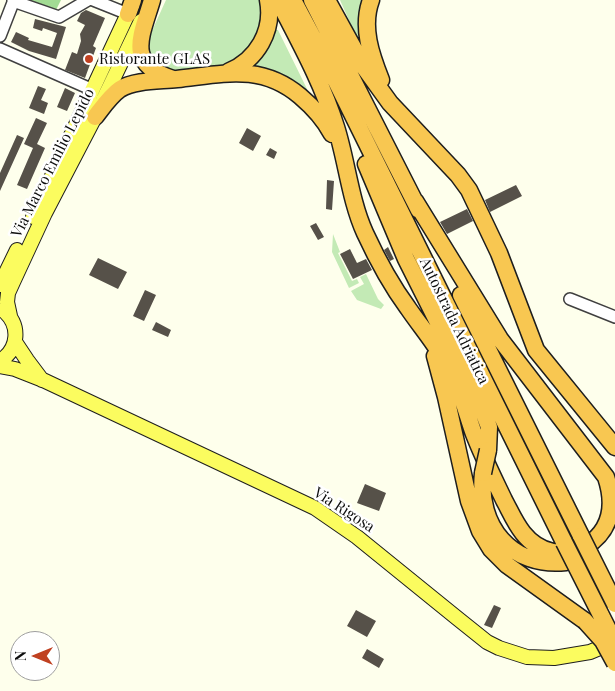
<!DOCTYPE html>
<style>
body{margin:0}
#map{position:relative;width:615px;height:691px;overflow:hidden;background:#feffec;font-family:"Playfair Display",serif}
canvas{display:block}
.north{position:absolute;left:10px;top:631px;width:50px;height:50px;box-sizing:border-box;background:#fff;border:1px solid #9e9e9e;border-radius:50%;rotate:270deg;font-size:14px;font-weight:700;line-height:20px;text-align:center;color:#0d0d0d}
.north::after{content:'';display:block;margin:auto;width:18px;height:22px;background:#c04121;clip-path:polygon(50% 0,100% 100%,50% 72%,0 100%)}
</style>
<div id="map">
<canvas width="615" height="691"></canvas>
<div class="north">N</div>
</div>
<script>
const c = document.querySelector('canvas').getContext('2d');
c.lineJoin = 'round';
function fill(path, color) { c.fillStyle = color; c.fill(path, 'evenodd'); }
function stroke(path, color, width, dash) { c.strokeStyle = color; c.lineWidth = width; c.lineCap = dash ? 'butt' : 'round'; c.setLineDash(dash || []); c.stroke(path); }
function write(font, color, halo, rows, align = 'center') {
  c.font = font + ' "Playfair Display",serif'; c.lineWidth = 5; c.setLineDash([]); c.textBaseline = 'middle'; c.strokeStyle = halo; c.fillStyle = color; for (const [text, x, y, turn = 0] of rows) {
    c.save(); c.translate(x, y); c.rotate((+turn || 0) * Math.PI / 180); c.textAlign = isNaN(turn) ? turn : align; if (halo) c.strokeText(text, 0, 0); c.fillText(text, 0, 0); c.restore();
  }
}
fill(new Path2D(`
 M166,0h95l3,15 -6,21 -15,20 -17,9 -61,7 -14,-11 -5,-17z
 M340,0h23l-4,20v17l-3,-1z
 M275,30h3l32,65 -60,-30z
 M333,234l7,18 -2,1 14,28 5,-2 2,4 -10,5 -17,-36z
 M366,274l12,25 6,6 -3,4 -24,-9 -6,-9 13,-7 -4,-7z`), '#c3eab5');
fill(new Path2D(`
 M27,0h34l-5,10z`), '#a2db94');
fill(new Path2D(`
 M86,10l19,8 -12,28 3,2 -11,30 -20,-8 7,-18 5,2 4,-13 -1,-7 5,-9 -8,-4 4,-8z
 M35,19l31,8 -10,32 -27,-8 -18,-9 5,-10 13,6 -1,2 24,7 5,-14 -14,-5 -1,3 -9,-3z
 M38,86l8,3 -5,11 7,3 -4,11 -15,-6z
 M65,88l10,5 -8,18 -10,-4z
 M36,118l11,5 -10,21 8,4 -18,41 -10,-4 16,-37 -9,-4z
 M247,128l14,8 -8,15 -14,-8z
 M17,135l7,3 -24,53v-18z
 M270,148l7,4 -3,7 -8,-4z
 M327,180l7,1 -2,29 -6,-1z
 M516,185l6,11 -32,16 -5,-12z
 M467,209l6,12 -26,13 -7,-12z
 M316,223l8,14 -6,3 -8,-14z
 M388,247l6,12 -4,2 -6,-11z
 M350,249l7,14 9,-4 6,11 -19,9 -13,-25z
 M98,258l29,14 -9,17 -29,-14z
 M145,290l11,5 -12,26 -11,-5z
 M156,322l15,8 -3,7 -16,-7z
 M365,484l21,9 -7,18 -22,-8z
 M494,605l7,3 -9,20 -8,-3z
 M356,610l20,11 -9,16 -20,-11z
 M367,649l17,10 -5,9 -17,-10z`), '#565149');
const minor = new Path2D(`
 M93,0l35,14
 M13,1l46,16 29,-17
 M0,36l14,-36
 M0,49l93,41
 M570,299l45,18`);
const major = new Path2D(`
 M33,217l99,-212
 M0,285l17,-35
 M10,316l-3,-14 1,-9 5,-11 32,-69 50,-96 46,-96
 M15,342l12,18 15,20
 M0,361c19,-12 21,-36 3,-51
 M0,366l15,3 28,11 272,128 42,29 100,81 30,24 12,6 28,9 27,1 36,-6 24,-10`);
const highway = new Path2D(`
 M152,0c-11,37 -27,64 21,79
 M278,0c21,41 44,82 58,127 11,35 14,73 29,106 12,26 26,52 43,75 15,22 33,42 44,66 10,19 15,41 22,60 9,23 20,45 30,66 6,11 11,23 19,33 16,20 41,26 63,13 26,-16 29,-42 20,-69l-106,-138 -85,-138
 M293,0l38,71 233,471
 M312,0l107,210
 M327,0l37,67 26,36 68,72 11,15 30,63 37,97 79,97
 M371,0c-10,27 0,55 10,80
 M128,14l5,-14
 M228,72c29,-12 46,-41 40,-72
 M95,117c7,-9 15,-21 25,-28 15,-9 40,-8 57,-10 46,-5 84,-16 123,17 13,11 24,23 32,38
 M366,164l40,95 78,155 5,13 -1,23
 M461,295l120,241
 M435,356l11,41 23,104 11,30 11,18 16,16 78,56
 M483,473c-6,53 28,95 83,89`);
stroke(minor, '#404040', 14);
stroke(major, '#1e1e1e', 16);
stroke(highway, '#1e1e1e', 19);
stroke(minor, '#fff', 11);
stroke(major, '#fbfc5f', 14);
stroke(highway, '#f8c751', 16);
const highwayBridge = new Path2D(`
 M483,473l5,-23
 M581,536l34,68
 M564,542l51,101
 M585,621l18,20 12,22`);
stroke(highwayBridge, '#1e1e1e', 19, []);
stroke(highwayBridge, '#f8c751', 16);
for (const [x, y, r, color] of [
 [89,59,5,"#c04121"]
]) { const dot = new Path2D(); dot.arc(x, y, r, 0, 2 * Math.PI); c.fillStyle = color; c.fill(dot); stroke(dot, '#fff', 2); }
write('15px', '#0d0d0d', '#fff', [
 ["Ristorante GLAS",99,59]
], 'left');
write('15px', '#0d0d0d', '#fff', [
 ["Via Marco Emilio Lepido",53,163,-63],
 ["Autostrada Adriatica",454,321,64],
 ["Via Rigosa",344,510,33]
]);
</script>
